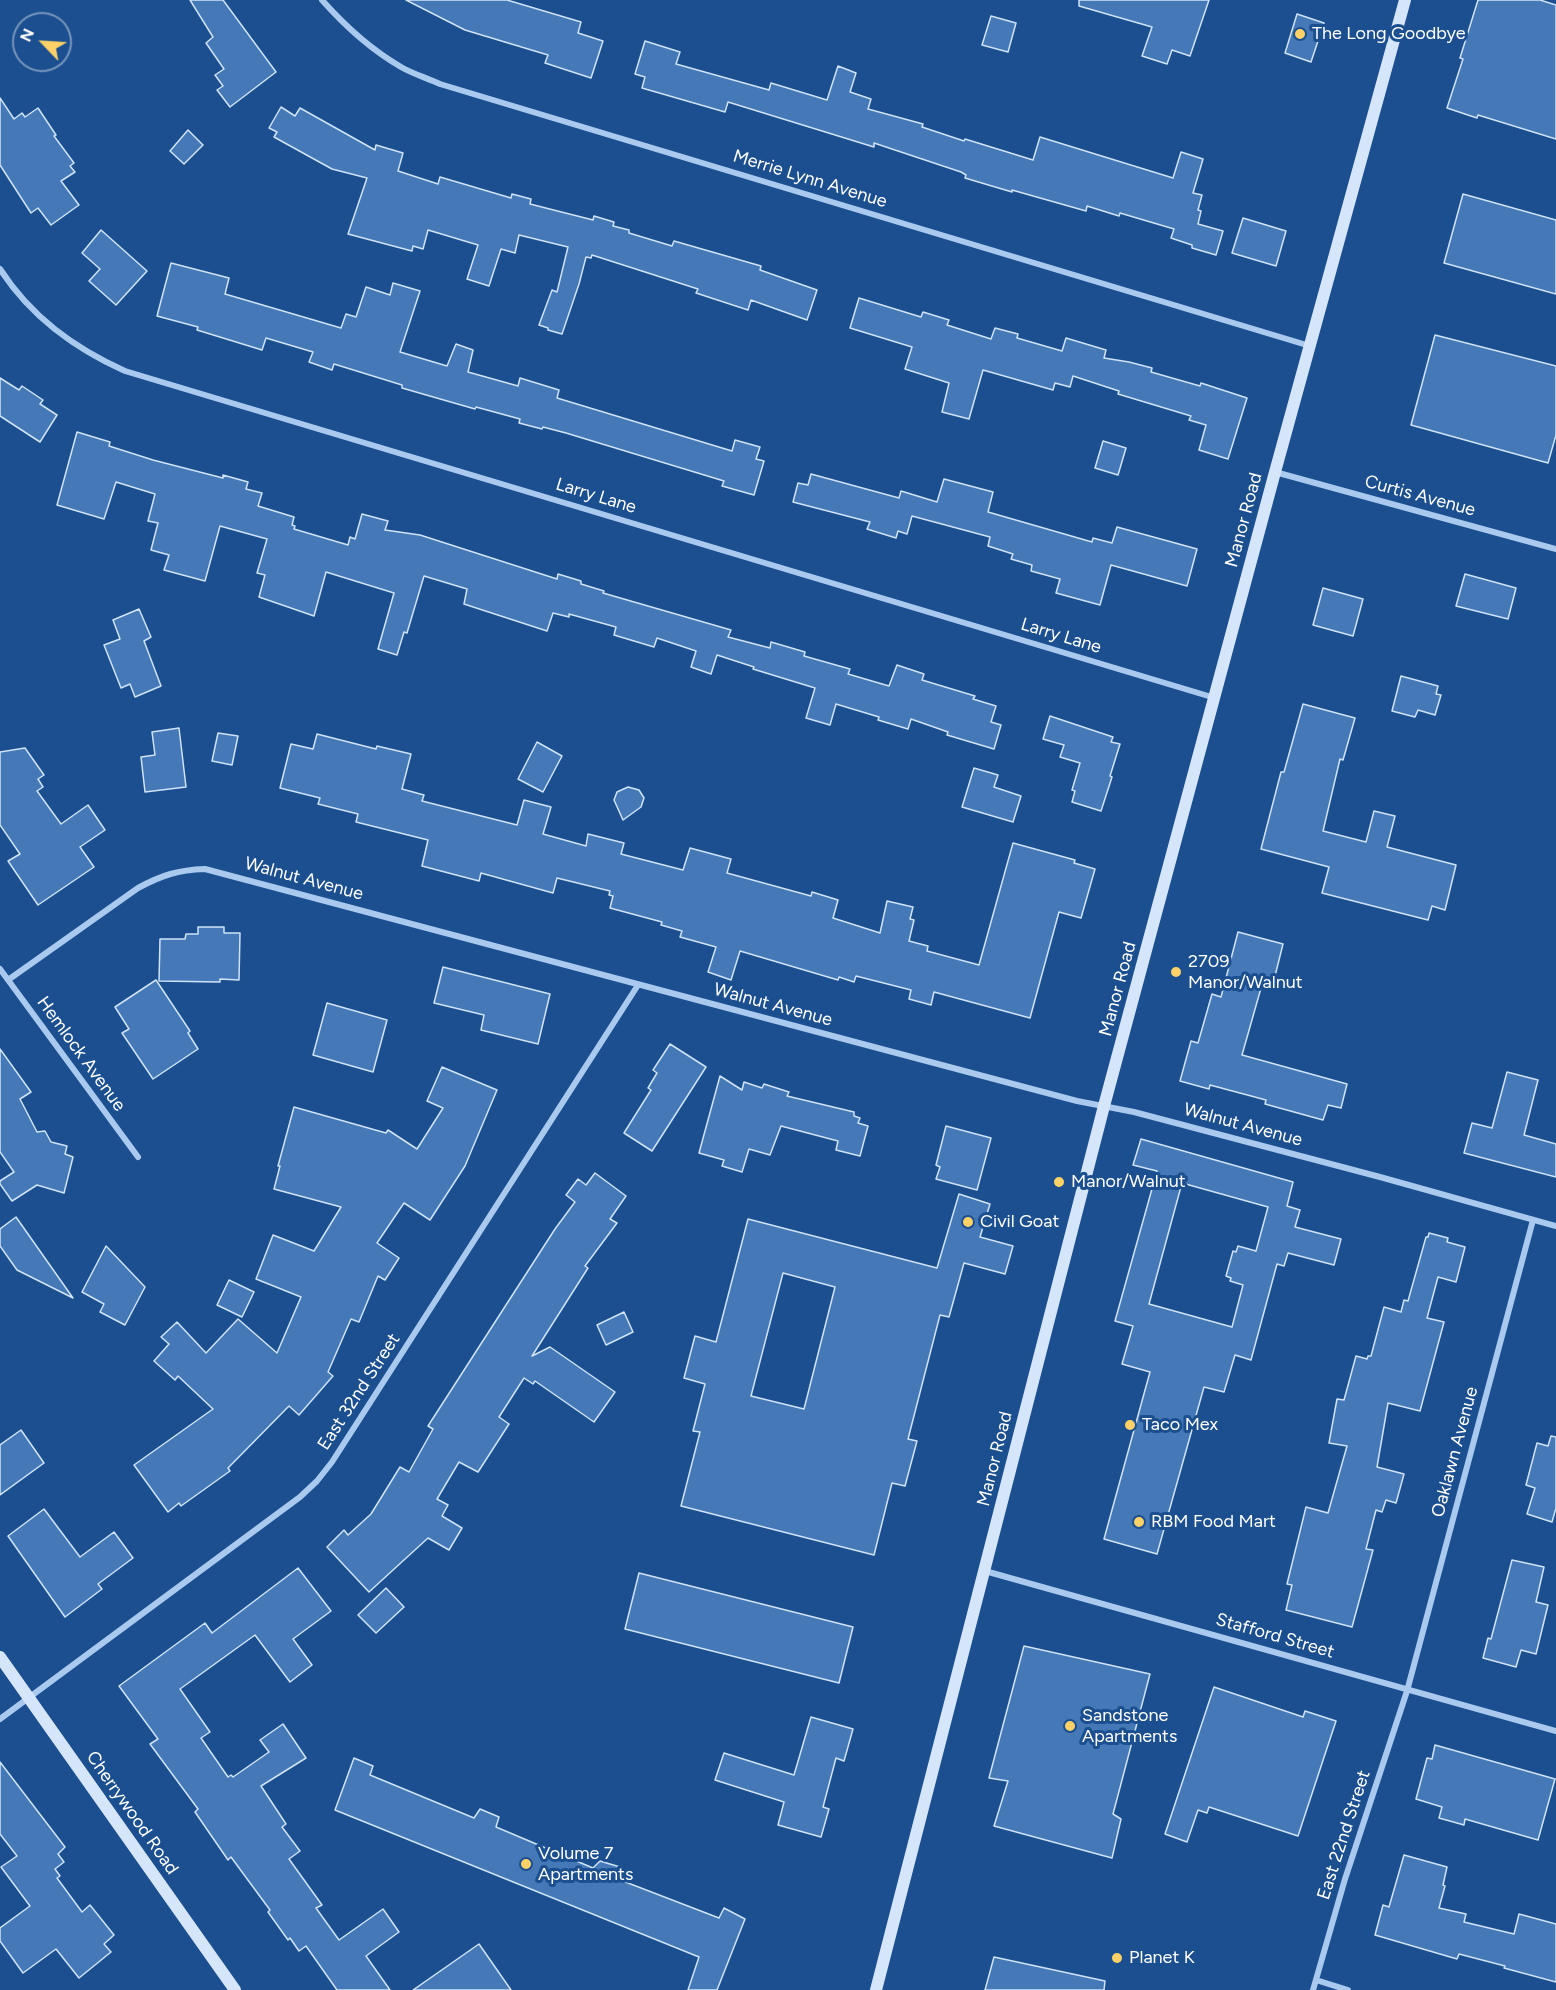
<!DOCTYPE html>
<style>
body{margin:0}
#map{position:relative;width:1556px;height:1990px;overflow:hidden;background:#1b4f8f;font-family:Figtree,sans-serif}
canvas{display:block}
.north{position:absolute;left:12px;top:12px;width:60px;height:60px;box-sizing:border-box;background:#1b4f8f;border:2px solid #7695bc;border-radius:50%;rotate:295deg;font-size:16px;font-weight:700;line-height:24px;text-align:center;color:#fff}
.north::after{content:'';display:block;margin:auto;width:21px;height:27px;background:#ffd166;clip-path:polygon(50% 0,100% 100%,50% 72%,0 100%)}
</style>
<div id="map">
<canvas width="1556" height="1990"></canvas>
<div class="north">N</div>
</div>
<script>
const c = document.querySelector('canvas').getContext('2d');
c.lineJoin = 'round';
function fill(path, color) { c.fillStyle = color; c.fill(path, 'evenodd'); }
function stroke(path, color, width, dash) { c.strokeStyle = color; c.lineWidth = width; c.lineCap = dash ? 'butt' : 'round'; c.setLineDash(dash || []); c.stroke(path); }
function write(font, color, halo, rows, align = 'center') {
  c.font = font + ' Figtree,sans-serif'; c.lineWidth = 6; c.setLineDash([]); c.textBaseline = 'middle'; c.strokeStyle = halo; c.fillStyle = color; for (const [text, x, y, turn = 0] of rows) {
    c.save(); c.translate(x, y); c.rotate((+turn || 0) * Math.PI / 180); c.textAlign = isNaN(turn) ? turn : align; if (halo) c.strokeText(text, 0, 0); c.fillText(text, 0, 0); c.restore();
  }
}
const building = new Path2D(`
 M190,0h33l53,72 -46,35 -13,-17 6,-4 -8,-11 9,-6 -18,-26 7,-6z
 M406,0h101l74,22 -3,11 25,8 -12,37 -46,-15 3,-8 -83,-25z
 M1079,0h130l-19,56 -18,-6 -5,14 -25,-8 10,-29 -73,-21z
 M1478,0h62l16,5v134l-78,-24 -1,3 -30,-10 16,-49 -3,-1z
 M1297,14l27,9 -13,39 -26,-9z
 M991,16l25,7 -8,29 -26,-7z
 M645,41l35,11 -4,12 93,26 2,-7 56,17 11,-34 18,7 -6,19 21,7 -3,10 55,15 -1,3 42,14 1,-2 68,21 7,-23 133,41 8,-26 22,7 -10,34 9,2 -4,15 3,1 -3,13 25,7 -7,24 -24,-7v-3l-21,-7 3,-9 -54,-16 -1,3 -32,-10 -1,5 -74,-21v2l-47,-14 1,-3 -5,-3 -87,-29v4l-146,-45 -3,10 -83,-24 3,-11 -10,-3z
 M0,98l14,21 8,-6 3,4 13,-9 18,27 -2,1 20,27 -4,3 5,6 -14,9 18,24 -28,20 -13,-17 -7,5 -31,-48z
 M281,107l14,9 5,-8 75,42 1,-5 27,8 -5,18 40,13 2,-7 71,21 1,-4 19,5 -1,5 63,16 1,-4 20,6 -1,4 16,4v3l43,13 2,-5 87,25 -1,4 57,20 -10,30 -56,-20 -3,10 -52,-17 2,-4 -106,-34 -1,3 -5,-1 -7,27 -17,50 -14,-4v-2l-9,-3 13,-35 5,2 11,-45 -49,-12 -4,18 -14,-4 -12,37 -22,-7 11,-34 -50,-15 -5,19 -10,-3 -1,5 -64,-17 19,-56 -35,-9 -58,-32 3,-5 -8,-4z
 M188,130l15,15 -19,19 -14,-13z
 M1463,194l93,26v74l-112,-31z
 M1243,218l43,13 -10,35 -44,-13z
 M101,230l46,41 -31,34 -27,-24 11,-12 -18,-16z
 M171,263l58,15 -4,16 116,34 5,-14 10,3 10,-30 24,8 3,-12 27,8 -20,61 47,14 9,-22 17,6 -5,22 50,14 2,-8 39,12 -2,8 175,53 3,-11 25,7 -4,12 8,2 -10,34 -32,-9 2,-5 -158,-48 -23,-6 -1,2 -23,-6 1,-4 -44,-12 -1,2 -73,-21v-3l-68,-21 -2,6 -23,-8 4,-10 -47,-14 -4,12 -65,-20 1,-3 -41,-11z
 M859,298l62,19 2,-5 26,8 -2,5 44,14 4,-11 23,6 -1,4 45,13 4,-13 40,12 -2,8 25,4 23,6 -1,4 49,14 1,-3 46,15 -19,61 -29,-9 7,-25 -17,-5 2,-4 -73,-22 1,-3 -46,-15 -3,11 -15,-4 -2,7 -70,-20 -14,49 -27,-7 7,-29 -44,-14 7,-22 -62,-19z
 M1435,335l121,31v69l-8,28 -137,-38z
 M0,378l19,12 3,-4 21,14 -3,4 17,11 -17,27 -40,-26z
 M77,432l33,10 -1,4 44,14 70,18v-3l25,7 -2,7 16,4 -4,13 36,11 -2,8 3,1 -1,3 54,16 2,-8 5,2 7,-25 26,7 -3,9 35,5 137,44 1,-5 23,7v3l23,7 -1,2 128,37 -3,7 42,11 1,-6 34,10 -1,4 46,13 -2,5 41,12 8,-21 27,9 -2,6 53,16 -2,3 23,7 -5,16 10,3 -7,24 -47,-14 1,-3 -37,-13 -3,10 -30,-9 1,-3 -43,-13 -6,21 -24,-7 9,-30 -62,-19 1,-2 -37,-12 -6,19 -20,-7 5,-16 -39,-13 -3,9 -40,-12 2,-8 -47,-13v3l-16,-4 -6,18 -83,-27 3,-15 -43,-13 -17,57 -3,-1 -7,23 -19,-6 16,-56 -68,-21 -12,44 -55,-19 6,-22 -8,-2 10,-34 -47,-13 -15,55 -41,-11 5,-15 -18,-5 7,-27 -10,-2 7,-27 -39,-12 -12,37 -47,-14z
 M1103,441l23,7 -8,27 -23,-7z
 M811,474l88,24 2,-7 36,11 7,-23 49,13 -5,20 104,30 1,-4 19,5 5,-16 80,22 -10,37 -76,-21 -11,40 -44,-12 4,-14 -29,-8 1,-6 -21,-6 2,-5 -25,-8 2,-9 -78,-21 -5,18 -9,-3 -2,7 -29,-9 3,-7 -77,-20 5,-19 10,2z
 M1465,574l51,14 -8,31 -52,-13z
 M1323,588l40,11 -10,37 -40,-11z
 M139,609l12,28 -7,4 17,45 -26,11 -5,-13 -9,4 -17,-43 16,-6 -7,-19z
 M1401,676l37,10 -2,8 5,1 -6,20 -17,-5 -3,7 -23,-6z
 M1303,704l52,14 -12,42 -3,-1 -17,72 43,11 8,-31 21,5 -8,31 69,18 -11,45 -13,-4 -4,14 -106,-27 7,-26 -68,-18 20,-77h3z
 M1050,716l63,21 -2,5 9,2 -10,32 2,1 -11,34 -29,-9 3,-11 -3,-1 8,-27 -20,-6 4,-12 -21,-6z
 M179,728l7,59 -41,5 -4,-35 14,-2 -3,-23z
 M218,733l20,3 -6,29 -20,-4z
 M317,734l59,15 1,-3 34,8 -9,35 22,6 -2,6 95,24 7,-25 27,7 -8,27 43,12 2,-12 36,9 -3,11 62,16 7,-22 41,11 -4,14 84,23 1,-4 26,8 -5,18 47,15 7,-32 26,6 -3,12 4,1 -5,21 19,5 -1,5 52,14 34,-122 62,17 -1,3 21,6 -14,49 -22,-6 -29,106 -96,-26 -3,13 -22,-6 2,-9 -55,-14 -2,6 -15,-5 -1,3 -98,-29 -9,29 -23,-8 8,-25 -36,-10 2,-6 -21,-6 1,-3 -52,-14 3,-12 -4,-1 1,-4 -53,-13 -4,15 -72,-20 -2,8 -57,-15 6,-26 -72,-18 2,-8 -40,-10 2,-6 -40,-10 11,-44 22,5z
 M537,742l25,14 -19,36 -25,-13z
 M25,748l19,27 -6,4 5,8 -6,4 24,33 27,-19 17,25 -25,17 14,20 -56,38 -30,-44 12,-7 -20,-29v-73z
 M974,768l24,7 -4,12 27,9 -8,26 -51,-15z
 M628,787l11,3 5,8 -3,9 -18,13 -9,-20 3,-8z
 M198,927h26v6h16l-1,47 -19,-1v3l-61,-1 1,-42h25l1,-5h12z
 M1238,932l45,12 -10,40 -10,-3 -21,74 105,29 -6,24 -13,-3 -5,15 -58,-16 1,-4 -56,-15 -1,4 -29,-8 11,-40 7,2 14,-49 9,3z
 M443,967l107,27 -12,50 -57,-14 3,-15 -50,-12z
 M156,980l34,51 -2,2 10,16 -45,30 -31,-46 7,-4 -14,-22z
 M327,1003l60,17 -14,52 -60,-17z
 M670,1044l36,23 -54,84 -28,-18 27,-43 -3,-2 9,-15 -4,-3z
 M0,1049l31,43 -11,7 17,33 8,-1 6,11 16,4 -2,8 8,3 -9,36 -27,-8 -25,16 -12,-17v-3l14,-9 -14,-20z
 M442,1067l55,23 -32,76 -35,54 -26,-17 -27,40 22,15 -14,22 -7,-4 -19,46 -8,-3 -23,53 5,4 -34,39 -10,-9 -61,62 2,3 -49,35 -2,-3 -11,9 -34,-47 79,-56 -35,-33 -3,4 -21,-19 15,-17 -8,-7 16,-15 29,31 32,-34 39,34 24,-56 -45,-18 17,-44 41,16 27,-44 -67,-18 6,-23h-2l16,-59 92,26 2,-3 29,19 26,-41 -16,-7z
 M1507,1072l31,8 -14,55 32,9v33l-92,-24 8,-30 20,5z
 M720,1076l22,14 2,-8 18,6 2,-4 25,8 -2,4 67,16v4l6,2 -2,5 10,3 -8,30 -24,-6 2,-9 -57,-15 -11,29 -21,-6 -7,23 -20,-6 2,-6 -25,-7z
 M946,1126l45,12 -14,52 -41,-11 4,-12 -4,-2z
 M1141,1139l152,43 -6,24 13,4 -5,17 46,12 -7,26 -46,-12 -4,13 -7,-2 -26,96 -16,-5 -11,37 -20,-5 -47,167 -53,-15 46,-167 -28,-8 11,-38 -18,-5 42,-150 -24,-6zM1182,1183l86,24 -12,44 -18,-5 -2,6 -3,-1 -7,25 5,2 -1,3 13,4 -11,42 -83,-23z
 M595,1173l31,23 -16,23 7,4 -32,43 3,2 -56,88 18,-9 65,45 -21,30 -59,-41 -2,3 -9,-6 -25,39 10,7 -31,48 -19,-10 -22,37 11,6 -6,11 20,12 -13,22 -21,-12 -59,54 -42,-45 17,-17 4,5 23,-21 29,-47 9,5 24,-43 -5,-3 127,-197 20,-27 -9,-7 12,-16 8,6z
 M959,1194l31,10 -10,33 33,9 -8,28 -41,-11 -15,54 -9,-2 -32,124 9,2 -12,45 -13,-3 -18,72 -193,-49 19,-74 -7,-1 12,-47 -21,-6 11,-42 21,6 32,-123 189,49zM783,1273l52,14 -31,122 -53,-13z
 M16,1217l57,81 -56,-28 -17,-24v-17z
 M1429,1233l19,5 -1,4 18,5 -9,35 -18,-5 -11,41 17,4 -24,89 -32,-8 -11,64 27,7 -8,29 -10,-3 -4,12 -6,-2 -10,39 7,1 -21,77 -66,-17 6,-25 -5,-1 19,-77 22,6 19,-67 -18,-3 8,-44 7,1 12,-44 11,3 1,-3h3l13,-49 17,5 3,-12 4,1 18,-64h2z
 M106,1246l39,41 -20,38 -25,-13 4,-8 -22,-12z
 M229,1280l25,12 -12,25 -25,-12z
 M624,1312l9,20 -27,13 -9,-20z
 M21,1430l23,33 -44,32v-50z
 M1551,1436l5,1v71l-4,14 -25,-8 8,-26 -9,-3 11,-42 11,3z
 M44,1509l36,48 34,-25 19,26 -35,26 4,5 -37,28 -57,-81z
 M1512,1560l32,7 -8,35 12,3 -12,49 -15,-4 -5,17 -33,-9 5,-20 3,1z
 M298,1568l33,43 -38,28 19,26 -22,17 -35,-47 -75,54 30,43 -9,6 27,39 3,-2 2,2 36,-25 -9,-12 23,-16 23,34 -45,28 25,38 -4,3 18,24 -11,8 33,46 -6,3 23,32 44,-31 16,23 -33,24 24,34h-53l-31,-44 -7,5 -9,-13 -2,2 -20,-28 2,-2 -39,-53 -3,3 -33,-48 3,-3 -48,-65 8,-5 -39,-53 86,-63 7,10z
 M639,1573l214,54 -14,56 -214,-54z
 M386,1588l18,19 -28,26 -18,-18z
 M1024,1646l126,28 -37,140 8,5 -9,39 -118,-32 14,-45 -19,-3z
 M1214,1687l89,30 2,-6 31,10 -38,115 -89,-29 -2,6 -9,-3 -11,32 -22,-8z
 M811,1717l42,12 -9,32 -8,-3 -13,49 6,2 -8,28 -43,-12 6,-23 -69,-22 9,-27 70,22z
 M1435,1745l120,34 -17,61 -73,-21 -1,6 -25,-7 3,-11 -26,-8 11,-41 5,1z
 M354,1758l19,8 -3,9 104,43 6,-9 19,8 -3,10 97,41 7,-7 20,6 -5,11 104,40 5,-10 21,11 -28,71h-29l11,-33 -364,-147z
 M0,1762l65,85 -7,7 6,8 -9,7 5,7 -3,2 25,34 8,-7 24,30 -10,9 7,8 -32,26 -23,-29 -33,24 -23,-32v-13l30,-22 -29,-39 16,-11 -17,-22z
 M1404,1855l43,12 -4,18 2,1 -6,22 27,6 -2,8 50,12 5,-20 37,10v58l-52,-14 1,-2 -46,-12 -2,5 -82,-24 8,-30 6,2z
 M479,1944l32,46h-98z
 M994,1957l111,24 -1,9h-119z`);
fill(building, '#4478b7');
stroke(building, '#cfe3fa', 1.5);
stroke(new Path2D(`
 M322,0c22,25 50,50 79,67 12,7 26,11 39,17l870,262
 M0,269c31,48 74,79 125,102l1090,327
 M1275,472l281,77
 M0,969l138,188
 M8,980l130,-92c24,-13 40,-18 67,-19l872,232 57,11 246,65 176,49
 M985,1571l571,160
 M0,1719l300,-222 17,-16 15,-19 306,-477
 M1316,1980l32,10
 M1313,1990l32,-111 62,-188 126,-471`), '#a9c9ee', 6);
stroke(new Path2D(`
 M0,1657l235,333
 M876,1990l228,-884 171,-634 130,-472`), '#d6e6fa', 12);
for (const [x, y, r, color] of [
 [1300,34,6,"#ffd166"],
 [1176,972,6,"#ffd166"],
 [1059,1182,6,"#ffd166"],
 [968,1222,6,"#ffd166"],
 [1130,1425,6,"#ffd166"],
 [1139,1522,6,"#ffd166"],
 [1070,1726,6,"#ffd166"],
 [526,1864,6,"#ffd166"],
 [1117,1958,6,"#ffd166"]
]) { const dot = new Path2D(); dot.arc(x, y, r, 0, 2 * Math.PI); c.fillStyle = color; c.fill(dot); stroke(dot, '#1b4f8f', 2); }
write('18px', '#fff', '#1b4f8f', [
 ["The Long Goodbye",1312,34],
 ["2709",1188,962],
 ["Manor/Walnut",1188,983],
 ["Manor/Walnut",1071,1182],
 ["Civil Goat",980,1222],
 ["Taco Mex",1142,1425],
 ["RBM Food Mart",1151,1522],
 ["Sandstone",1082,1716],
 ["Apartments",1082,1737],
 ["Volume 7",538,1854],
 ["Apartments",538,1875],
 ["Planet K",1129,1958]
], 'left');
write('18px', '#fff', '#1b4f8f', [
 ["Merrie Lynn Avenue",810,179,17],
 ["Larry Lane",596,496,17],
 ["Curtis Avenue",1420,496,15],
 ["Manor Road",1244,520,-75],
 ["Larry Lane",1061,636,17],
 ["Walnut Avenue",304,879,15],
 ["Manor Road",1118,989,-75],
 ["Walnut Avenue",773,1005,15],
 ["Hemlock Avenue",81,1054,54],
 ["Walnut Avenue",1243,1125,15],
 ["East 32nd Street",359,1392,-57],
 ["Oaklawn Avenue",1455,1452,-75],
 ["Manor Road",995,1459,-76],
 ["Stafford Street",1275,1636,16],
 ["Cherrywood Road",132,1813,55],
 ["East 22nd Street",1344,1835,-72]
]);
</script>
